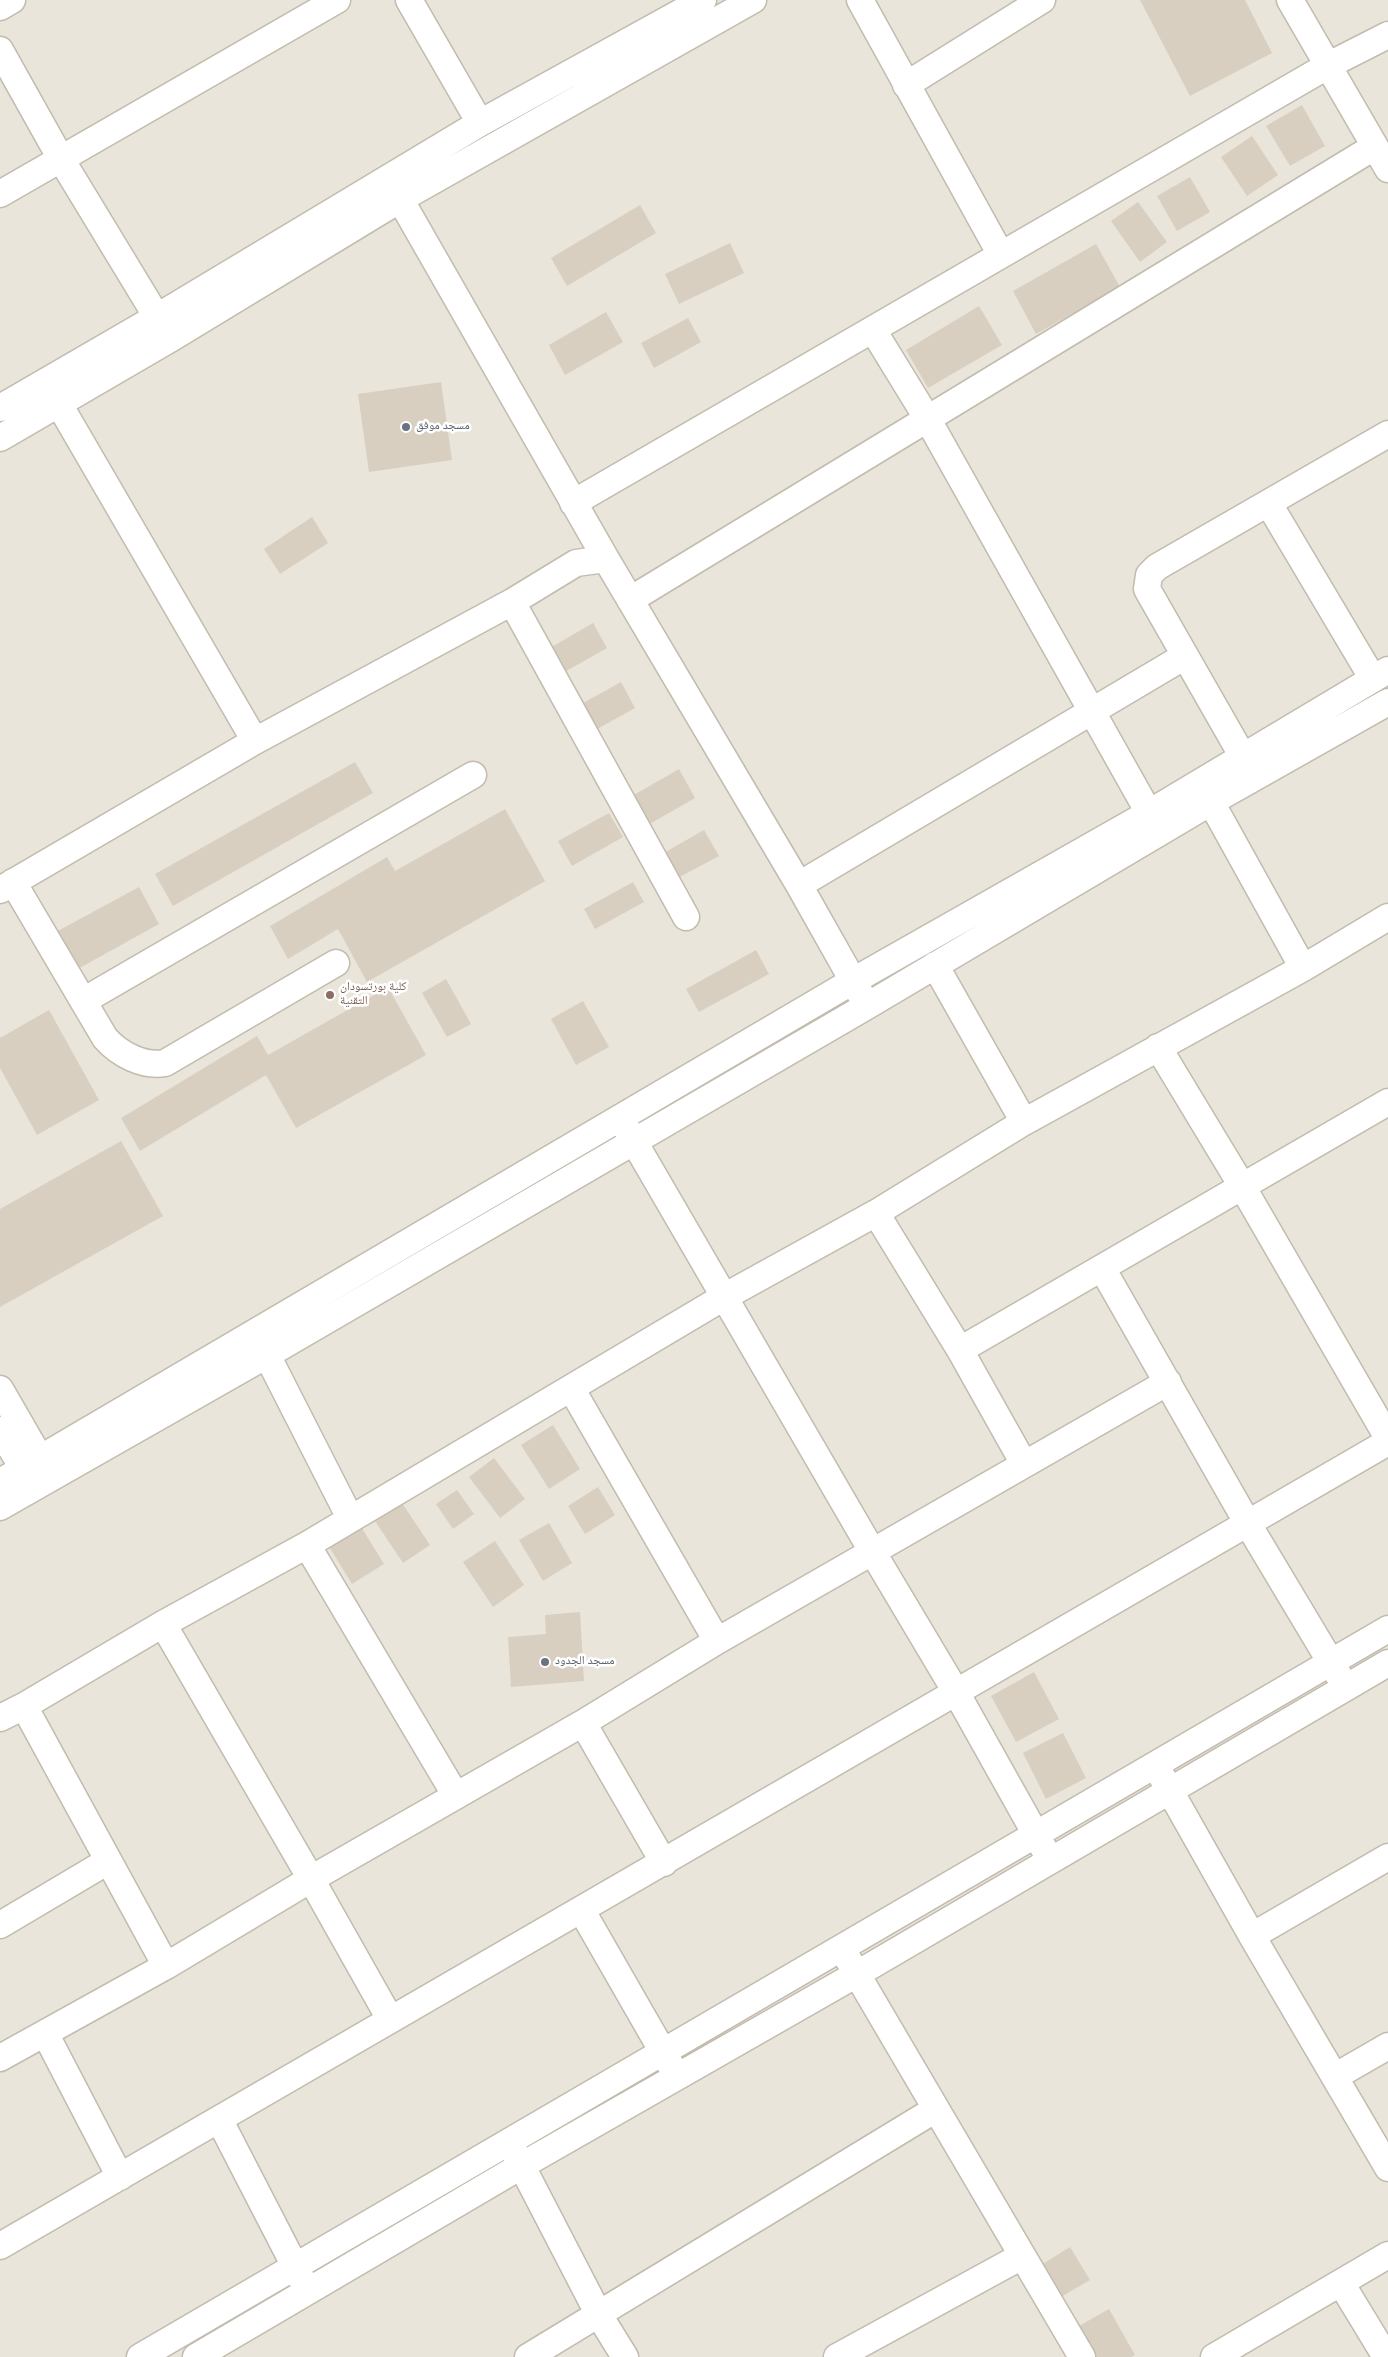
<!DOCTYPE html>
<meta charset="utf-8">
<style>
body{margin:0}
canvas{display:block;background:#f6f3ec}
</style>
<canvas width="1388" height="2357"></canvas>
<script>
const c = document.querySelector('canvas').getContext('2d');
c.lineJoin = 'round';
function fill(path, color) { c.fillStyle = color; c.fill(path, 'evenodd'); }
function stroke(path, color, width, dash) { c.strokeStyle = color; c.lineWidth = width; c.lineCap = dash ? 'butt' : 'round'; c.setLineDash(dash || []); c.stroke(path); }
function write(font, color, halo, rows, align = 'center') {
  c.font = font + ' Overpass,"Noto Naskh Arabic",sans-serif'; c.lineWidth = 5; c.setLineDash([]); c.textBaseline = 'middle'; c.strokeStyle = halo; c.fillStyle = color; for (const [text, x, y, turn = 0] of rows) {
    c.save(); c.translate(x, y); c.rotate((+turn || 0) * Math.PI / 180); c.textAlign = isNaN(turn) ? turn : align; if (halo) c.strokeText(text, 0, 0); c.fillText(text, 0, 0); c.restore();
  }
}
fill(new Path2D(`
 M0,0h1388v2357h-1388z`), '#eae5da');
fill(new Path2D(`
 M1140,0h105l27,53 -82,43z
 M1302,105l23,41 -35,20 -24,-40z
 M1252,136l26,39 -31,21 -26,-39z
 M1190,177l20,35 -33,19 -20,-35z
 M1138,202l29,40 -27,20 -29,-41z
 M640,205l16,28 -89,53 -16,-28z
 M730,243l14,30 -65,31 -14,-30z
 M1096,244l24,43 -84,47 -23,-43z
 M979,306l23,39 -74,43 -22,-38z
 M606,312l17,30 -58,33 -16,-30z
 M688,318l13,24 -47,26 -13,-25z
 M441,382l11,78 -83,12 -11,-78z
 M312,517l16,26 -48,31 -16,-25z
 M593,623l14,25 -46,26 -13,-25z
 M621,682l14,26 -45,25 -14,-26z
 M355,762l18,31 -200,113 -18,-32z
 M679,769l16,29 -47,27 -16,-29z
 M505,809l40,72 -178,101 -29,-53 -50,30 -18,-33 117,-69 8,14z
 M609,813l14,24 -51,29 -14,-25z
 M704,830l15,26 -43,23 -14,-25z
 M633,882l11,20 -49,27 -11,-20z
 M139,887l20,37 -83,46 -20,-38z
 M756,950l13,24 -70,38 -13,-23z
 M446,979l25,45 -24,13 -25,-44z
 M388,987l38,68 -130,73 -30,-53 -126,76 -19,-33 136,-82 11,19z
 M583,1001l26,46 -33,18 -25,-46z
 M49,1010l50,90 -62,35 -37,-67v-30z
 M121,1141l42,75 -163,91v-98z
 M553,1425l27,44 -31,20 -28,-44z
 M494,1458l31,41 -25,19 -31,-41z
 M598,1487l17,28 -30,19 -17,-28z
 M457,1490l17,24 -21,15 -17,-25z
 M402,1503l28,42 -27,18 -28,-42z
 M549,1523l23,40 -29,18 -24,-41z
 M360,1525l24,39 -32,20 -24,-39z
 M495,1541l29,44 -31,22 -30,-45z
 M580,1612l4,69 -73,6 -3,-50 38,-3 -1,-19z
 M1034,1672l25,47 -43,23 -25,-46z
 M1063,1733l23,45 -40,21 -23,-46z
 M1070,2247l20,33 -29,17 -20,-32z
 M1109,2309l26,46 -4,2h-35l-17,-31z`), '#d8cfc1');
const minor = new Path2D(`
 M409,0l71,123
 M860,0l141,255
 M1290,0l98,169
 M0,7l12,-7
 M0,50l61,109 105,173
 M906,85l136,-85
 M388,178l218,381 193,326 62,110
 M0,194l337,-194
 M873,330l54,88 222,395
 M59,404l196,337
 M0,408l157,-91 323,-194 223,-123
 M0,438l170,-99 229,-139 354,-200
 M573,503l756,-438 59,-30
 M1269,504l104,175
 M630,600l744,-453
 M512,602l174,315
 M1243,757l-96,-168 2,-14 8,-8 231,-133
 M1211,802l92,166
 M13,882l92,156c14,16 38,29 60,25l171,-100
 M799,885l386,-229
 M0,890l255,-149 257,-139 64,-39 30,-4
 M935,965l89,157
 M83,1001l390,-226
 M1158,1047l84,139 146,252
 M625,1126l247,425 84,141 88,157
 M876,1213l84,137 64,114
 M1102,1268l146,256 91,152
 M960,1350l428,-248
 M267,1355l83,163
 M571,1388l146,253
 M0,1389l49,85
 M0,1430l32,53
 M0,1482l853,-501 296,-168 239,-143
 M0,1507l267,-152 600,-349 344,-204 177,-100
 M307,1545l149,251
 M163,1624l148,255 79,140
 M24,1706l142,260
 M0,1718l24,-12 139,-82 144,-79 417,-248 152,-84 148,-91 279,-154 85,-51
 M583,1723l81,140
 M1161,1775l91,161 136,232
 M582,1911l89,155
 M0,1925l108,-64
 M1252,1936l136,-79
 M848,1959l234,398
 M45,2033l75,144
 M0,2058l166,-92 145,-87 272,-156 134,-82 451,-259
 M1336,2076l52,-30
 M220,2121l82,159
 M514,2151l85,164 26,42
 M0,2246l1388,-804
 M1341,2283l45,74
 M140,2357l1248,-728
 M196,2357l325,-191 336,-192 531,-311
 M528,2357l408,-248
 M837,2357l185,-101
 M1214,2357l174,-102`);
stroke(minor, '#c2bbae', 29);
stroke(minor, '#fff', 26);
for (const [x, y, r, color] of [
 [406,427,5,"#6b7280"],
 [330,995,5,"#8d6e63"],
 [545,1662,5,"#6b7280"]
]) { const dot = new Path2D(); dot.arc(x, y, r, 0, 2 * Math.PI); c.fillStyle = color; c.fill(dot); stroke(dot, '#fff', 2); }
write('12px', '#5b616d', '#fff', [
 ["مسجد موفق",416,427],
 ["مسجد الجدود",555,1662]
], 'left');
write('12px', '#785e54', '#fff', [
 ["كلية بورتسودان",340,988],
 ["التقنية",340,1002]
], 'left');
</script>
